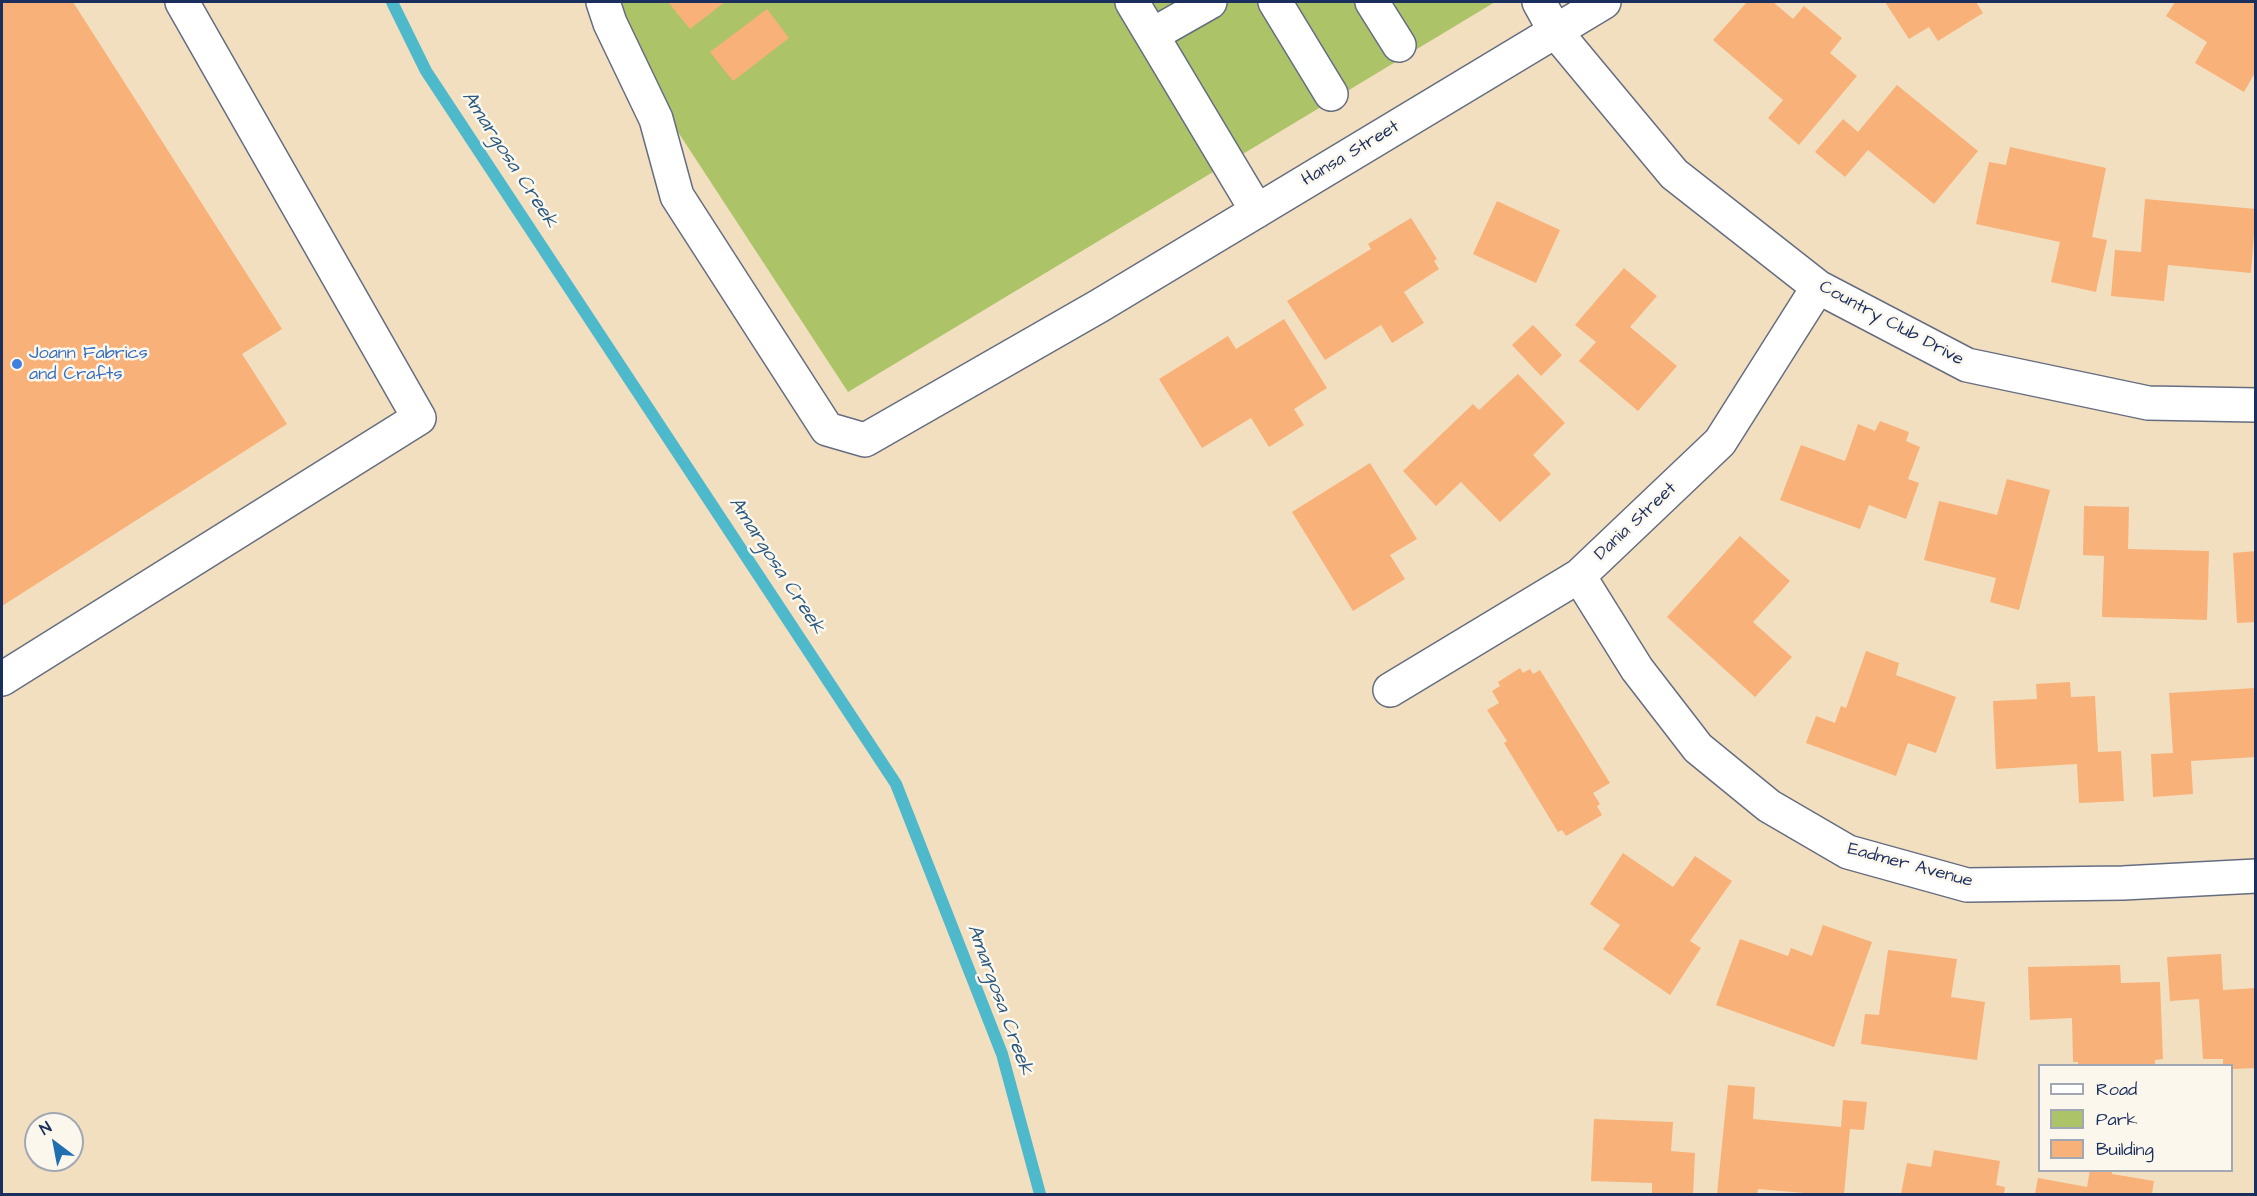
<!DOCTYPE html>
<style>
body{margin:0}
#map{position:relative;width:2257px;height:1196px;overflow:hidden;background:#f2dfc0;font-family:"Architects Daughter",sans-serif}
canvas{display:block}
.frame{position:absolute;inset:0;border:3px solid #1b2f5e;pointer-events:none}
.legend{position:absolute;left:2038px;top:1064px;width:195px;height:108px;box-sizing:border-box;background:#fbf7ec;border:2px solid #a1a7b3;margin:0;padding:8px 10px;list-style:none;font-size:18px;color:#1b2f5e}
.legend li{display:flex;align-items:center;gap:12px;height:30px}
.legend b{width:30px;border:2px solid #a1a7b3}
.north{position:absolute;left:24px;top:1112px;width:60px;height:60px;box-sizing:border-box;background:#fbf7ec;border:2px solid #a1a7b3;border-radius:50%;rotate:328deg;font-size:16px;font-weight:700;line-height:24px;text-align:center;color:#1b2f5e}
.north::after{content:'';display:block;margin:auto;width:21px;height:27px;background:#1f6fb2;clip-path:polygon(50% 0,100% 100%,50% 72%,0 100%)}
</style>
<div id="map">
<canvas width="2257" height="1196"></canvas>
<div class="frame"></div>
<ul class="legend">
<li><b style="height:8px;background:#fff"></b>Road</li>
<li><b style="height:16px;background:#adc368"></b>Park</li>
<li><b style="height:16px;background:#f8b179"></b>Building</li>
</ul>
<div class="north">N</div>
</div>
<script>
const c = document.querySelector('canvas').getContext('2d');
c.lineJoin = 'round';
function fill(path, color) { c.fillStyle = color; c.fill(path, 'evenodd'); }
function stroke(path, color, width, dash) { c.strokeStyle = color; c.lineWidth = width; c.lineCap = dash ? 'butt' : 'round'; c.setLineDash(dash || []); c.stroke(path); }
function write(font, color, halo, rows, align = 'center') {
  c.font = font + ' "Architects Daughter",sans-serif'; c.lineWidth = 5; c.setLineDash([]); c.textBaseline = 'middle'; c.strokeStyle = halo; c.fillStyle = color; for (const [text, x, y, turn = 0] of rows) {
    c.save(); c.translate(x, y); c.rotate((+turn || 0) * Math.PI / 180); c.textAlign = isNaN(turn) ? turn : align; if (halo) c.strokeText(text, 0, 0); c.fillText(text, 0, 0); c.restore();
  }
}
fill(new Path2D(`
 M593,2h902l-647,390z`), '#adc368');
stroke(new Path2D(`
 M392,2l34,69 470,713 106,270 38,140`), '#4eb9cb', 12);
fill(new Path2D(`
 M2,2h71l209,327 -40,25 45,70 -285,182z
 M668,2h57l-35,27z
 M1747,2h26l20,17 11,-13 38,32 -12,15 27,23 -58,69 -31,-27 15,-18 -70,-60z
 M1885,2h91l7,11 -45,28 -9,-14 -20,12z
 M2175,2h81v69l-12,21 -49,-29 12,-21 -41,-26z
 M767,9l22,29 -56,43 -23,-29z
 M1897,85l81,66 -44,53 -66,-54 -23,27 -30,-25 28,-33 15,13z
 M2010,147l96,21 -14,69 15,3 -11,52 -45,-10 9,-40 -84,-18 13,-62 17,3z
 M2145,199l111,10 -5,64 -83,-8 -4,36 -53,-5 4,-46 26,2z
 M1497,201l63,29 -24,53 -63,-29z
 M1411,218l26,41 -3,2 5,8 -35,23 20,31 -32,20 -11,-18 -56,35 -38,-59 84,-52 -3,-5z
 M1624,268l33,28 -27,31 47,39 -39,45 -59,-50 17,-19 -21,-17z
 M1284,319l43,69 -33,21 10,16 -35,22 -18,-29 -49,30 -43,-69 69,-43 8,13z
 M1533,325l29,30 -21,21 -29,-31z
 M1518,374l47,49 -32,32 18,19 -51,48 -39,-40 -25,24 -33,-35 70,-67 6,6z
 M1880,421l29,11 -3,9 14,6 -12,32 11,4 -13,36 -37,-14 -9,24 -80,-29 21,-55 44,16 13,-37 17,7z
 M1370,463l47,76 -27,16 15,24 -52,32 -61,-99z
 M2007,479l43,11 -31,120 -29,-8 6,-24 -72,-18 15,-59 58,14z
 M2084,506l45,1 -1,42 81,2 -2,69 -105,-3 2,-61 -21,-1z
 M1740,536l50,45 -37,41 39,35 -37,40 -88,-80z
 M2256,551v71l-19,1 -4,-70z
 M1866,651l33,12 -3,12 60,22 -20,56 -28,-10 -12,33 -90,-33 10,-27 19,7 6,-17 5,2z
 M1520,668l3,5 7,-4 3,5 7,-4 70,113 -17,10 7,11 -3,2 5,9 -36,21 -4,-6 -4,2 -54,-89 3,-2 -20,-31 12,-7 -7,-12 8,-5 -2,-4z
 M2070,682l1,15 24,-1 3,56 23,-1 3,50 -45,2 -2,-39 -81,5 -3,-68 44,-2 -1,-15z
 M2256,688v69l-65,4 2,33 -40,3 -2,-43 22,-1 -4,-60z
 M1623,853l50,34 22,-31 37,25 -42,60 11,7 -31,47 -67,-46 17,-24 -30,-21z
 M1823,925l49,17 -38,105 -118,-42 24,-66 48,17 3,-8 21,8z
 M1888,950l69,9 -6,38 34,5 -8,58 -116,-16 4,-30 14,1z
 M2221,954l2,36 33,-2v80l-24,1v-3h-9v-7h-20l-4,-60 -29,2 -3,-44z
 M2120,965l1,18 39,-1 3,77 -8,1v6h-77v-4h-5l-1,-44 -42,2 -2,-53z
 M1728,1085l27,2 -2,32 88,8 2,-27 24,2 -3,28 -14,-1 -6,65h-28l-58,-5 -1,5h-40z
 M1594,1119l79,3 -2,29 24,2 -2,41h-41v-11l-61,-2z
 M1934,1150l66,11 -4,24 9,2 -1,7h-103l6,-31 24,4z
 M2090,1170h22v4l42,7 -2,13h-117l3,-16 49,9z`), '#f8b179');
const minor = new Path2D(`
 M603,2l7,21 46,96 21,77 150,233 38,11 234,-134 505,-304
 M1132,2l125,209
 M1275,2l56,92
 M1372,2l27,43
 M1539,2l16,29 119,143 144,113 149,78 181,38 108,2
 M1152,35l58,-33
 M1579,576l58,93 61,79 71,58 79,46 119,33 156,-2 133,-7
 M2,679l417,-261 -237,-416
 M1390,690l189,-114 141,-134 98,-155`);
stroke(minor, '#666d80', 36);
stroke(minor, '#fff', 33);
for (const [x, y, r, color] of [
 [17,364,6,"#3f7fe0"]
]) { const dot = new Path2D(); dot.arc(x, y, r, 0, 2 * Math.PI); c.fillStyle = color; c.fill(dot); stroke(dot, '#fbf7ec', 2); }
write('18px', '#1b2f5e', '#fbf7ec', [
 ["Hansa Street",1351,154,-31],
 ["Country Club Drive",1891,324,28],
 ["Dania Street",1636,522,-43],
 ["Eadmer Avenue",1910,866,15]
]);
write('18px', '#366cbe', '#fbf7ec', [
 ["Joann Fabrics",29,354],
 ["and Crafts",29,375]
], 'left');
write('italic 20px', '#2a587f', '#fbf7ec', [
 ["Amargosa Creek",509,160,57],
 ["Amargosa Creek",776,566,57],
 ["Amargosa Creek",999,1000,70]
]);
</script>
